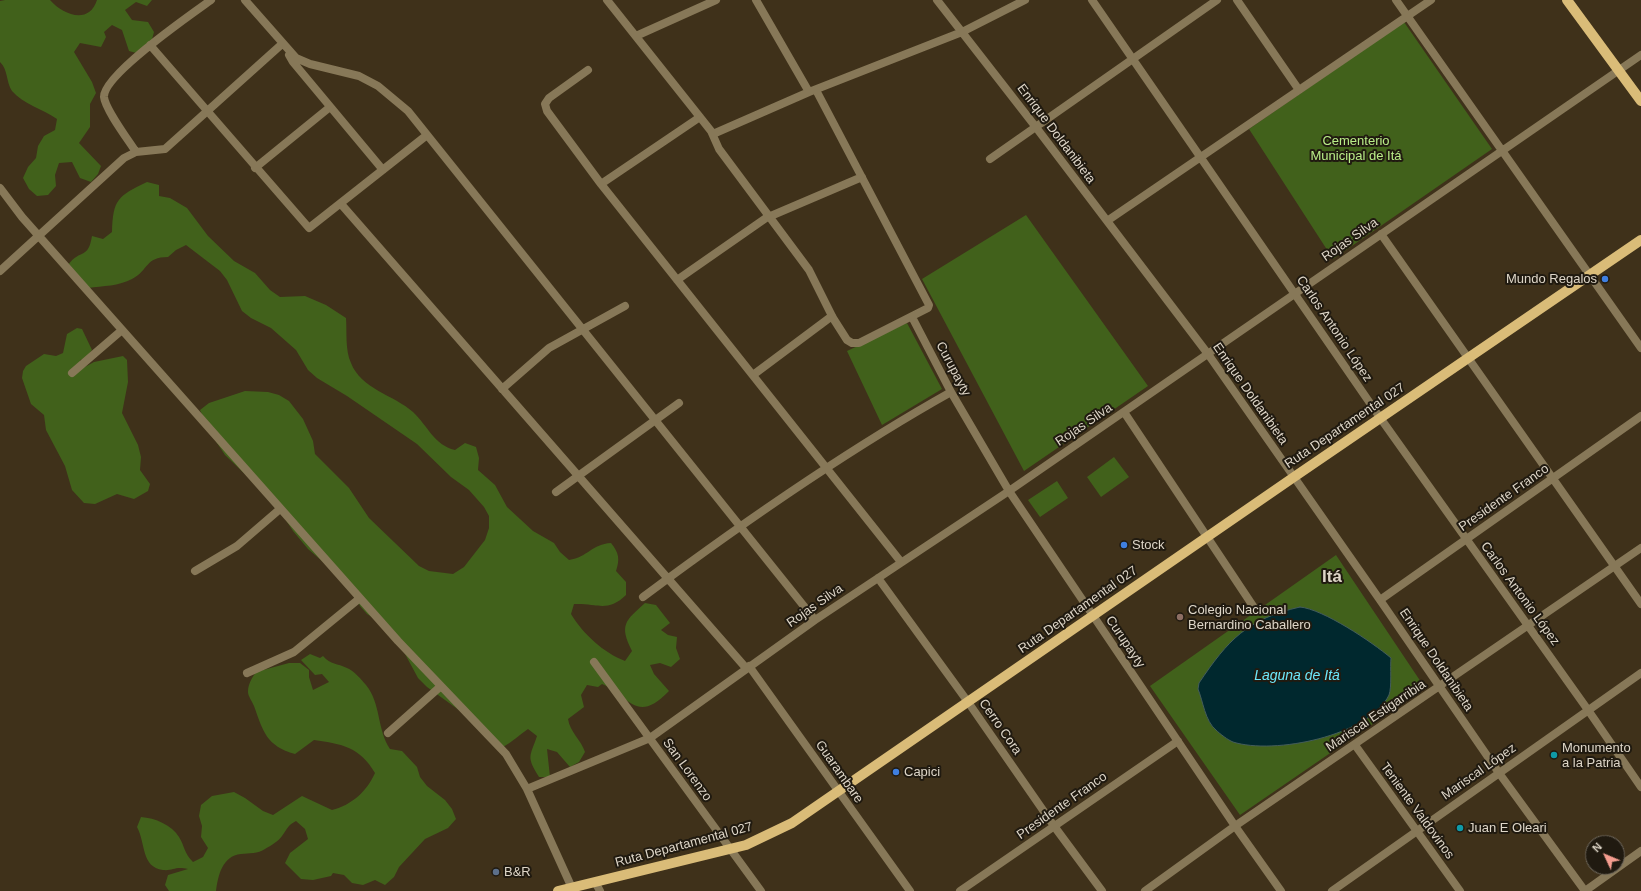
<!DOCTYPE html>
<meta charset="utf-8">
<style>
body{margin:0}
#map{position:relative;width:1641px;height:891px;overflow:hidden;background:#3f311a;font-family:Helvetica,sans-serif}
canvas{display:block}
.north{position:absolute;left:1585px;top:835px;width:40px;height:40px;box-sizing:border-box;background:#201a10;border:1px solid #6c655a;border-radius:50%;rotate:314deg;font-size:11px;font-weight:700;line-height:16px;text-align:center;color:#ded6c8}
.north::after{content:'';display:block;margin:auto;width:14px;height:18px;background:#f59d8f;clip-path:polygon(50% 0,100% 100%,50% 72%,0 100%)}
</style>
<div id="map">
<canvas width="1641" height="891"></canvas>
<div class="north">N</div>
</div>
<script>
const c = document.querySelector('canvas').getContext('2d');
c.lineJoin = 'round';
function fill(path, color) { c.fillStyle = color; c.fill(path, 'evenodd'); }
function stroke(path, color, width, dash) { c.strokeStyle = color; c.lineWidth = width; c.lineCap = dash ? 'butt' : 'round'; c.setLineDash(dash || []); c.stroke(path); }
function write(font, color, halo, rows, align = 'center') {
  c.font = font + ' Helvetica,sans-serif'; c.lineWidth = 4; c.setLineDash([]); c.textBaseline = 'middle'; c.strokeStyle = halo; c.fillStyle = color; for (const [text, x, y, turn = 0] of rows) {
    c.save(); c.translate(x, y); c.rotate((+turn || 0) * Math.PI / 180); c.textAlign = isNaN(turn) ? turn : align; if (halo) c.strokeText(text, 0, 0); c.fillText(text, 0, 0); c.restore();
  }
}
fill(new Path2D(`
 M5,0h45c13,15 39,25 47,0h55l-5,6 -11,-4 -11,8 7,10 16,2 6,10 -3,11 -11,11 -11,-3 -7,-21 -10,-5 -8,7 2,5 -5,10 -21,-4 -6,9 18,30 4,11 -6,11v23l-11,16 22,23 -3,8 -7,8 -11,-4 -8,-16 -13,1 -4,12 1,11 -8,9 -11,1 -8,-7 -6,-11 5,-11 8,-9 2,-12 6,-10 11,-6 2,-11c-14,-10 -34,-15 -45,-28 -6,-9 -4,-22 -12,-29v-61z
 M1404,22l88,127 -159,110 -84,-130z
 M147,182l12,3v11l11,2 17,10 21,28 26,25 21,12 15,17 10,7 25,-1 21,9 20,13c1,14 -1,32 5,45 10,26 43,32 62,49 15,14 21,33 42,38l10,-7 11,4 3,11 -1,12 17,15 12,22 26,24 21,12 6,9 9,8c19,-3 23,-16 42,-17 8,10 9,16 5,28l10,11v13c-19,18 -28,8 -52,9l-3,10c12,20 33,39 54,47l7,-10c-13,-26 -7,-30 13,-48l11,2 14,18 -9,7 7,5 9,2 -1,11 4,11 -9,8 -11,-4 -10,2 4,9 15,17c-33,34 -39,5 -67,-7l-4,3 -11,-2 -6,10 3,12 -16,12c2,13 13,21 17,33l-6,10 -9,5 -13,-15 -10,-3 3,28h-11c-13,-21 -9,-20 -2,-41l-9,-7c-9,6 -16,13 -25,18l-40,-34 -36,-26 -9,-9 -20,-37 -4,-10 -27,-17 -7,-8 -10,-21 -42,-36 -15,-18 -19,-29 -49,-47 -14,-21 -11,-24 9,-7 36,-12 23,1 11,3 10,6 14,18 10,22 2,13 34,34 20,30 50,48 10,5 24,3 11,-7 21,-27 4,-12v-12l-5,-9 -15,-17 -18,-13 -34,-33 -70,-48 -30,-18 -9,-8 -12,-20 -25,-22 -20,-10 -9,-7 -15,-31 -7,-9 -34,-26 -10,5 -8,7c-23,0 -19,13 -36,22 -13,7 -29,7 -44,9l-20,-23c13,-17 20,-5 24,-29l11,3 9,-7c1,-33 6,-36 35,-50z
 M1026,215l122,171 -124,85 -102,-192z
 M907,323l35,66 -60,36 -35,-74z
 M77,328l5,1 10,21 -7,9 -5,1 3,8 11,-6 29,-6 4,4 1,22 -6,31 16,32 3,12 -1,13 10,14 -2,7 -14,8 -17,-5 -22,10 -11,-1 -12,-13 -7,-24 -19,-36 -2,-15 -13,-11 -9,-26 1,-7 3,-5 18,-12 12,2 7,-3 4,-19z
 M1114,457l15,20 -28,20 -14,-20z
 M1057,481l11,17 -28,19 -12,-17z
 M1336,555l89,133 -185,127 -90,-129z
 M310,654l10,4 3,-2c8,9 14,7 24,12 7,3 14,11 19,17 15,18 11,45 24,64l12,2 15,16 3,10 7,9 18,14 7,9 4,10 -8,9 -23,11 -26,28 -5,10 -9,8 -10,-5 -12,5 -11,-2 -8,-8 -11,-2 -2,3 -18,4 -12,-1 -16,-16 5,-10 18,-14 -3,-10 -9,-8c-9,5 -8,7 -14,15 -3,5 -12,10 -17,13 -7,5 -16,4 -24,5 -19,2 -23,22 -25,37h-47l-4,-6 3,-10 20,-6c-13,-3 -15,2 -25,1 -22,-3 -17,-26 -26,-43l4,-10c14,1 31,8 38,20 6,10 5,16 14,25l10,-5 5,-9 -7,-11 1,-11 -3,-10 2,-11 11,-9 22,-4 11,6 18,13 10,4 29,-19 30,14c20,-5 35,-19 43,-37 -15,-26 -33,-29 -61,-33l-19,14c-29,-8 -32,-23 -41,-48 -2,-5 -6,-10 -6,-14 0,-8 4,-14 8,-20l33,-9h11l9,7v7l4,13 16,-8 -7,-8 -7,1 -14,-15z`), '#41611b');
const water = new Path2D(`
 M1300,607c23,2 72,35 91,51 -1,9 1,29 -2,37 -20,41 -115,60 -156,47 -5,-2 -13,-8 -17,-12 -11,-9 -13,-29 -18,-41l1,-6c29,-43 48,-64 101,-76z`);
fill(water, '#00282e');
stroke(water, '#435c5c', 1);
stroke(new Path2D(`
 M245,0l51,58 14,6 49,12 19,10 30,25 407,509
 M607,0l104,131 8,18 90,121 24,48 14,22 5,3h7l69,-35 1,-3 -113,-215
 M756,0l53,92
 M937,0l98,126 173,228 172,246 119,173 86,118
 M1092,0l289,419 207,291 53,77
 M1237,0l62,90
 M1396,0l245,348
 M636,36l80,-36
 M150,45l159,183 118,-93
 M289,55l4,7 90,108
 M588,70l-39,28 -4,6 2,7 54,73 300,378
 M713,134l96,-42 153,-60 63,-32
 M136,152c-7,-11 -31,-43 -32,-55 -1,-22 89,-84 107,-97
 M990,159l227,-159
 M255,168l75,-61
 M601,184l99,-67
 M0,188l22,29 376,424 108,113 21,35 45,99
 M341,204l405,464
 M1107,221l324,-221
 M1381,234l260,370
 M0,271l124,-113 12,-6 29,-3 117,-105
 M677,280l89,-62 96,-41
 M912,317l39,75 58,99 226,335 46,65
 M72,373l50,-43
 M753,375l79,-59
 M502,389l47,-41 76,-42
 M1124,412l129,194
 M556,492l123,-89
 M195,571l42,-25 43,-37
 M878,578l90,124 86,124 48,65
 M643,597c98,-73 201,-145 308,-205
 M1380,600l261,-184
 M594,662l167,229
 M749,666l161,225
 M247,673l47,-21 66,-54
 M388,733l53,-47
 M1355,745l105,146
 M527,789l123,-51 165,-118 194,-129 632,-436
 M595,882l5,9
 M960,891l218,-150
 M1145,891l90,-65 406,-278
 M1332,891l309,-218
 M1585,891l56,-40`), '#877858', 8);
stroke(new Path2D(`
 M1567,0l74,101
 M558,891l188,-46 46,-22 502,-346 347,-237`), '#dabc78', 10);
for (const [x, y, r, color] of [
 [1605,279,4,"#3f7fe0"],
 [1124,545,4,"#3f7fe0"],
 [1180,617,4,"#8d6e63"],
 [1554,755,4,"#0f9aa8"],
 [896,772,4,"#3f7fe0"],
 [1460,828,4,"#0f9aa8"],
 [496,872,4,"#5c6f8a"]
]) { const dot = new Path2D(); dot.arc(x, y, r, 0, 2 * Math.PI); c.fillStyle = color; c.fill(dot); stroke(dot, '#201a10', 1.5); }
write('13px', '#ded6c8', '#201a10', [
 ["Enrique Doldanibieta",1056,134,53],
 ["Rojas Silva",1350,240,-35],
 ["Carlos Antonio López",1334,329,56],
 ["Curupayty",953,369,62],
 ["Enrique Doldanibieta",1250,394,55],
 ["Rojas Silva",1084,425,-34],
 ["Ruta Departamental 027",1345,426,-34],
 ["Presidente Franco",1504,498,-35],
 ["Carlos Antonio López",1520,594,54],
 ["Rojas Silva",815,606,-35],
 ["Ruta Departamental 027",1078,610,-35],
 ["Curupayty",1125,642,56],
 ["Enrique Doldanibieta",1436,660,56],
 ["Mariscal Estigarribia",1376,716,-34],
 ["Cerro Cora",1000,727,55],
 ["San Lorenzo",687,770,54],
 ["Guarambare",839,772,55],
 ["Mariscal López",1479,772,-35],
 ["Presidente Franco",1062,806,-35],
 ["Teniente Valdovinos",1417,811,54],
 ["Ruta Departamental 027",684,845,-15]
]);
write('13px', '#b9ed88', '#201a10', [
 ["Cementerio",1356,141],
 ["Municipal de Itá",1356,156]
]);
write('13px', '#ded6c8', '#201a10', [
 ["Mundo Regalos",1597,279,"right"],
 ["Stock",1132,545],
 ["Colegio Nacional",1188,610],
 ["Bernardino Caballero",1188,625],
 ["Monumento",1562,748],
 ["a la Patria",1562,763],
 ["Capici",904,772],
 ["Juan E Oleari",1468,828],
 ["B&R",504,872]
], 'left');
write('italic 14px', '#6de7fa', '#201a10', [
 ["Laguna de Itá",1297,676]
]);
write('bold 17px', '#ded6c8', '#201a10', [
 ["Itá",1332,577]
]);
</script>
